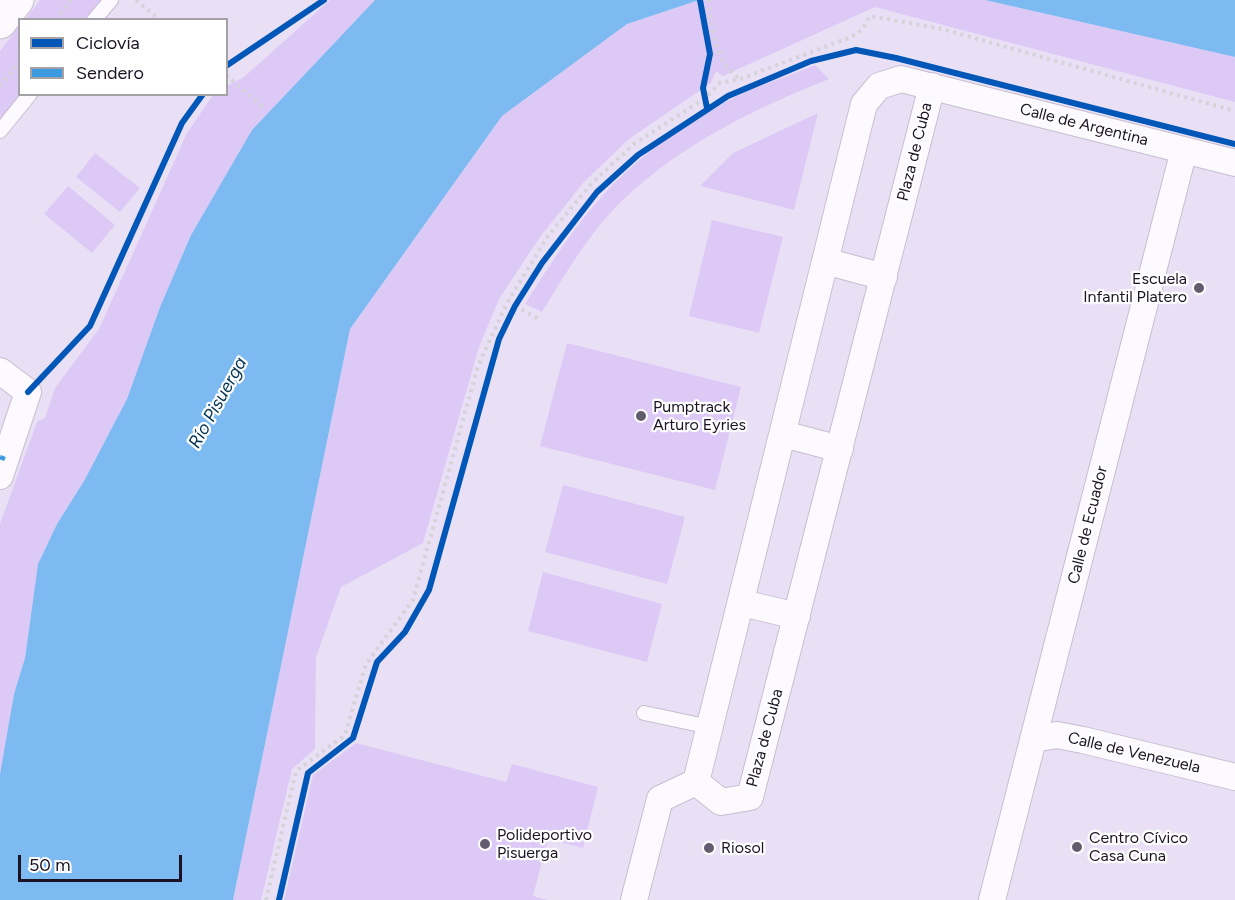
<!DOCTYPE html>
<meta charset="utf-8">
<style>
body{margin:0}
#map{position:relative;width:1235px;height:900px;overflow:hidden;background:#e9e0f6;font-family:Figtree,sans-serif}
canvas{display:block}
.legend{position:absolute;left:18px;top:18px;width:210px;height:78px;box-sizing:border-box;background:#fff;border:2px solid #a4a1a7;margin:0;padding:8px 10px;list-style:none;font-size:18px;color:#1b1324}
.legend li{display:flex;align-items:center;gap:12px;height:30px}
.legend b{width:30px;border:2px solid #a4a1a7}
.scale{position:absolute;left:18px;top:855px;width:164px;height:27px;box-sizing:border-box;border:3px solid #1b1324;border-top:0;padding-left:8px;font-size:18px;line-height:21px;white-space:nowrap;color:#1b1324;-webkit-text-stroke:4px #fff;paint-order:stroke}
</style>
<div id="map">
<canvas width="1235" height="900"></canvas>
<ul class="legend">
<li><b style="height:8px;background:#0057b8"></b>Ciclovía</li>
<li><b style="height:8px;background:#3b9ae0"></b>Sendero</li>
</ul>
<div class="scale">50 m</div>
</div>
<script>
const c = document.querySelector('canvas').getContext('2d');
c.lineJoin = 'round';
function fill(path, color) { c.fillStyle = color; c.fill(path, 'evenodd'); }
function stroke(path, color, width, dash) { c.strokeStyle = color; c.lineWidth = width; c.lineCap = dash ? 'butt' : 'round'; c.setLineDash(dash || []); c.stroke(path); }
function write(font, color, halo, rows, align = 'center') {
  c.font = font + ' Figtree,sans-serif'; c.lineWidth = 4.5; c.setLineDash([]); c.textBaseline = 'middle'; c.strokeStyle = halo; c.fillStyle = color; for (const [text, x, y, turn = 0] of rows) {
    c.save(); c.translate(x, y); c.rotate((+turn || 0) * Math.PI / 180); c.textAlign = isNaN(turn) ? turn : align; if (halo) c.strokeText(text, 0, 0); c.fillText(text, 0, 0); c.restore();
  }
}
fill(new Path2D(`
 M40,0h62l-16,19 -61,1z
 M330,0h45l-123,130 -61,105 -31,72 -33,92 -43,82 -27,43 -19,40 -13,94 -11,36 -14,80v-250l37,-102 8,-4 10,-30 44,-59 88,-196 26,-38 13,-1 1,-8 17,-9z
 M699,0h286l250,57v45l-360,-95 -152,69 -7,-5 -5,12 -82,56 -45,43 -44,55 -41,62 -20,48 -56,196 -82,44 -25,70 -1,92 -23,20 -31,131h-28l117,-571 152,-213 125,-92z
 M19,26l1,68 2,1 -22,26v-70z
 M815,65l14,14c-75,30 -148,65 -207,122 -33,32 -56,72 -80,111l-17,-8c24,-38 49,-78 80,-111 37,-40 88,-76 137,-99 24,-11 49,-19 73,-29z
 M818,113l-24,97 -94,-24 33,-33z
 M95,153l45,35 -20,24 -44,-35z
 M68,186l47,39 -23,28 -48,-39z
 M712,220l71,17 -24,96 -70,-17z
 M567,343l174,44 -26,103 -175,-44z
 M563,485l122,32 -18,67 -122,-32z
 M543,572l119,32 -15,58 -119,-31z
 M356,743l150,39 6,-18 86,23 -15,61 -35,-9 -15,57 15,4h-264l29,-125z`), '#ddc9f6');
fill(new Path2D(`
 M375,0h324l-72,24 -125,92 -152,213 -117,571h-233v-126l14,-80 11,-36 13,-94 19,-40 27,-43 43,-82 33,-92 31,-72 61,-105z
 M985,0h250v57z`), '#7ebaf2');
const service = new Path2D(`
 M94,20l17,-20
 M0,131l30,-37
 M644,713l66,14`);
const minor = new Path2D(`
 M825,261l59,16
 M0,371l28,21 -28,84
 M783,434l57,15
 M742,603l55,13
 M1033,739l24,-4 26,5 152,37
 M696,782l168,-678 15,-18 22,-7 334,84
 M696,782l25,20 29,-5 182,-711
 M634,900l26,-101 36,-17
 M992,900l192,-750`);
const primary = new Path2D(`
 M0,22l17,-22`);
stroke(service, '#c6bed0', 16);
stroke(minor, '#c6bed0', 28);
stroke(primary, '#c6bed0', 35);
stroke(new Path2D(`
 M136,0l24,20
 M708,0c5,29 6,61 32,79
 M55,20l16,-20
 M226,75l39,34
 M0,86l20,-24
 M515,306l24,13
 M266,900l30,-129 49,-36 21,-71 47,-64 65,-234 29,-63 41,-67 44,-53 42,-39 71,-46 15,-15 20,-4 111,-42 11,-7 8,-14 72,13 293,82`), '#d5d2d8', 4, [3, 4.5]);
stroke(service, '#fcfafe', 14);
stroke(minor, '#fcfafe', 26);
stroke(primary, '#fcfafe', 33);
stroke(new Path2D(`
 M0,457l5,2`), '#3b9ae0', 4.5, [9, 4.5]);
stroke(new Path2D(`
 M700,0l10,54 -7,34 4,20
 M226,66l98,-66
 M28,392l62,-66 92,-203 21,-29
 M279,900l29,-127 45,-35 24,-76 28,-30 24,-42 70,-251 16,-33 27,-43 55,-71 41,-37 90,-59 83,-35 45,-11 40,8 339,86`), '#0057b8', 6);
for (const [x, y, r, color] of [
 [1199,288,6,"#635b6e"],
 [641,416,6,"#635b6e"],
 [485,844,6,"#635b6e"],
 [1077,847,6,"#635b6e"],
 [709,848,6,"#635b6e"]
]) { const dot = new Path2D(); dot.arc(x, y, r, 0, 2 * Math.PI); c.fillStyle = color; c.fill(dot); stroke(dot, '#fff', 2); }
write('16px', '#1b1324', '#fff', [
 ["Calle de Argentina",1084,125,14],
 ["Plaza de Cuba",915,152,-76],
 ["Calle de Ecuador",1088,525,-76],
 ["Plaza de Cuba",765,738,-75],
 ["Calle de Venezuela",1134,753,13]
]);
write('16px', '#1b1324', '#fff', [
 ["Escuela",1187,279,"right"],
 ["Infantil Platero",1187,297,"right"],
 ["Pumptrack",653,407],
 ["Arturo Eyries",653,425],
 ["Polideportivo",497,835],
 ["Pisuerga",497,853],
 ["Centro Cívico",1089,838],
 ["Casa Cuna",1089,856],
 ["Riosol",721,848]
], 'left');
write('italic 18px', '#035', '#fff', [
 ["Río Pisuerga",218,403,-61]
]);
</script>
